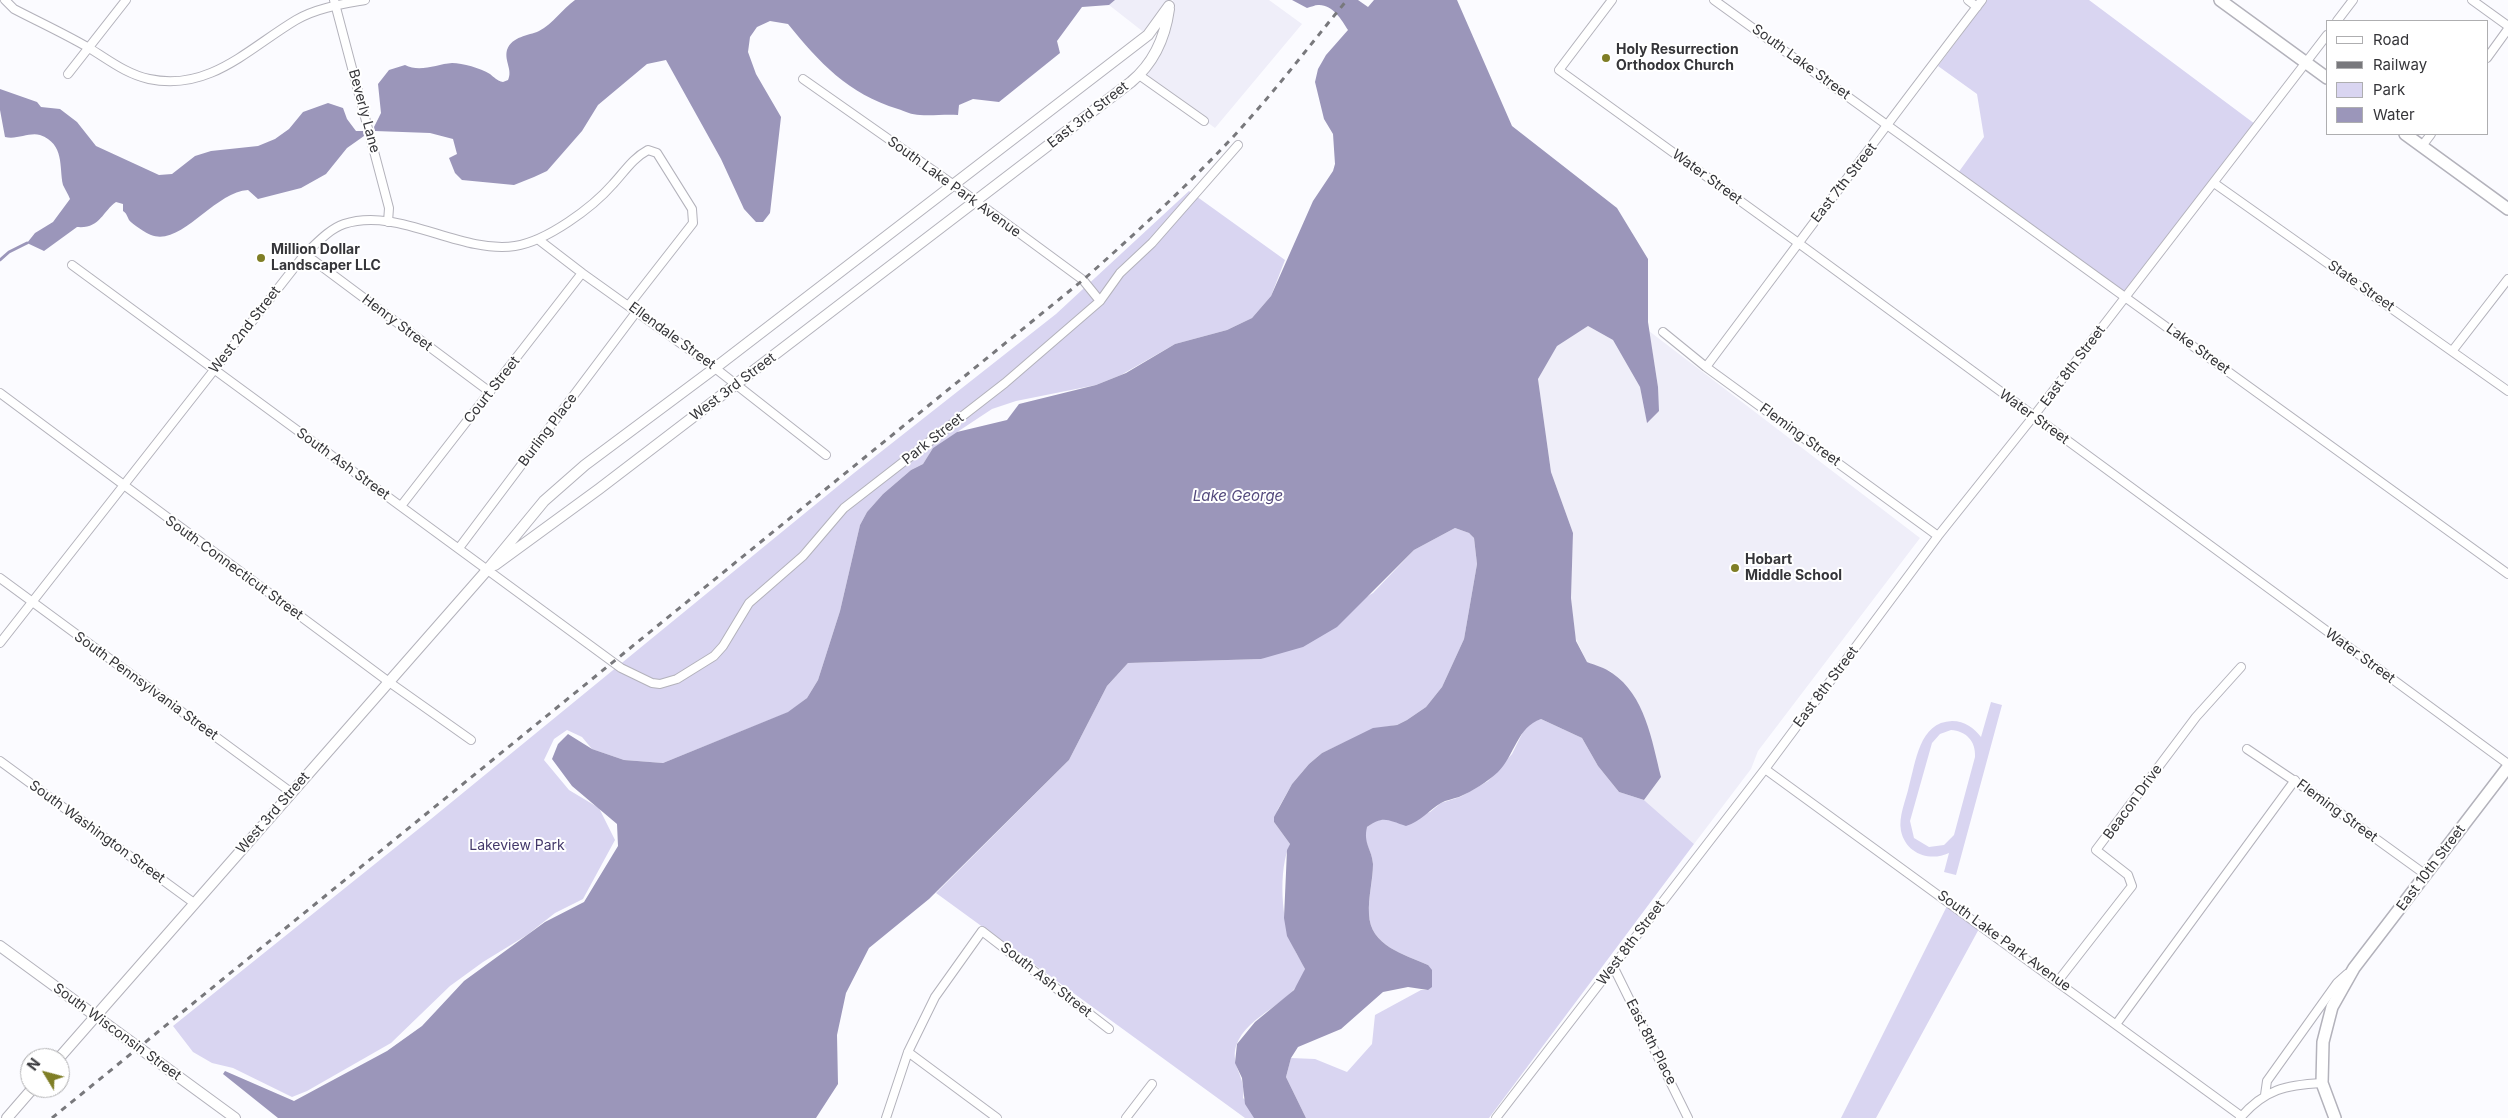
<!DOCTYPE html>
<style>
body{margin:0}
#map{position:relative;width:2508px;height:1118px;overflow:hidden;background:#fbfbff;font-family:Inter,sans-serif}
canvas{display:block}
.legend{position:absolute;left:2326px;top:20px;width:162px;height:115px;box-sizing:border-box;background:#fff;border:1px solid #aeaeb0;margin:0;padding:6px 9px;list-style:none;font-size:15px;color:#353539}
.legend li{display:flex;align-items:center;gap:10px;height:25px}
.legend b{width:25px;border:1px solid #aeaeb0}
.north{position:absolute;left:20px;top:1048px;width:50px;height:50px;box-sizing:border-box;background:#fff;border:1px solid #aeaeb0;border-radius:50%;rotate:307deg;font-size:14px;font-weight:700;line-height:20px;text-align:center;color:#353539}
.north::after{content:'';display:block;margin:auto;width:18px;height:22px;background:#7f7e26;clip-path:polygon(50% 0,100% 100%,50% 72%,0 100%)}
</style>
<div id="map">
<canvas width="2508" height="1118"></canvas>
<ul class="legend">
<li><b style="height:6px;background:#fff"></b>Road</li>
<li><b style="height:6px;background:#78787c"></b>Railway</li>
<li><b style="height:14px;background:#d9d5f1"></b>Park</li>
<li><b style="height:14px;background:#9b96ba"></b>Water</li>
</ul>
<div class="north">N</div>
</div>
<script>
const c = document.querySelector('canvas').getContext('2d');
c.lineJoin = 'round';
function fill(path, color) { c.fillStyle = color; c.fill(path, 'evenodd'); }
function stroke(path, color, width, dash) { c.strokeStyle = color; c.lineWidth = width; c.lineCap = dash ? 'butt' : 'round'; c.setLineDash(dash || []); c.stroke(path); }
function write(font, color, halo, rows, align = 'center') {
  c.font = font + ' Inter,sans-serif'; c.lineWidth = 4; c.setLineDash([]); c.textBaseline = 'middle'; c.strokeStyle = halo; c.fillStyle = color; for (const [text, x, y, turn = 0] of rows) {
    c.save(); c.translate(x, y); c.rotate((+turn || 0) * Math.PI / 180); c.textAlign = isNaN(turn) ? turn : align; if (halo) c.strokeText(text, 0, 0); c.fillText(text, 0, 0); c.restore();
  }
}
fill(new Path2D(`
 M1115,0h54l-23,34 -37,-29z
 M1173,0h96l33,24 -87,104 -73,-54z
 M1588,326l25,14 27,47 7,35 11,-35 -9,-56 271,207 -162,213 -7,18 -57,75 -50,-44 17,-23 -49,-105 -25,-10 -12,-25 -4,-39 2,-65 -22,-61 -13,-93 19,-34z`), '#efeef9');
fill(new Path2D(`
 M1987,0h102l166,124 -129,169 -168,-120 26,-36 -7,-43 -39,-28z
 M1189,191l96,69 -14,36 -19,22 -25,12 -52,14 -54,31 -25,10 -80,16 -24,8 -59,39 -10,16 -12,6 -28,24 -16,18 -7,13 -20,86 -22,69 -11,18 -18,14 -126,51 -39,-3 -32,-11 -10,-12 -15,-7 -13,9 -10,21 25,30 30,18 16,32 -32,59 -28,14 -28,22 -44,27 -33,24 -59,57 -84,48 -15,6 -59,-29 -21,-5 -19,-11 -20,-26 258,-207 423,-346 202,-159z
 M1455,528l14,5 5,5 3,26 -13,75 -22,48 -16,20 -19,13 -10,5 -24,4 -51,24 -13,11 -17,20 -14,25 -4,13 16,22c-12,25 -9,79 4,104 3,8 8,13 11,21 -8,35 -57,43 -69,77 -6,19 11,33 7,52l22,20h-20l-309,-225 133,-133 38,-74 21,-23 133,-4 112,-66 41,-43z
 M1991,702l11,3 -46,170 -12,-3 5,-19c-19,9 -43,1 -48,-22 -3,-14 5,-31 8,-45 7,-24 10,-64 43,-65 13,0 22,7 29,16zM1951,730c15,1 25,11 24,27l-21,78 -10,10 -15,2 -15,-9 -4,-17 22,-78 8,-9z
 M1541,719l41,19 16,28 21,26 25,8 50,44 -205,274h-183l-20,-41 5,-19 24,1 32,13 25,-28 3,-29 46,-25h7v-25c-24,-11 -58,-19 -59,-51 -1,-17 4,-33 4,-50 -1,-15 -10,-19 -7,-36 10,-8 18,-12 29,-6l35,-10 11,-9 19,-6 28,-16 24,-27 11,-22 8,-10z
 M1948,904l32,23 -104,191h-35z`), '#d9d5f1');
fill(new Path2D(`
 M575,0h540l-6,5 -27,2 -25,34 3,12 -61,49 -26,-3 -14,6 -1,10c-13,-1 -26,1 -38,0 -8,0 -16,-4 -22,-6 -50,-15 -79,-47 -110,-85l-18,-3 -13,6 -7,10 -2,15 8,22 25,43 -11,96 -7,9h-7l-12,-13 -23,-50 -55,-99 -19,4 -49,41 -16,26 -35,40 -13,6 -20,8 -52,-5 -7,-7 -6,-15 8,-4 -4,-15 -23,-6 -55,-2 -1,-4 7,-14 -3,-29 11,-14 16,-5c15,8 32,-1 47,-2 11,0 28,5 38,11 4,3 7,7 13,8l5,-2c5,-10 -4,-19 -1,-30 5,-14 21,-14 32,-19 14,-7 23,-22 36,-31z
 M1292,0h66l10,7 6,-7h83l55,126 105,82 31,51v63l10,65 1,24 -12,12 -7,-36 -27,-47 -25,-14 -31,20 -19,33 13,93 22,61 -2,65 5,43 11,21c8,3 18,6 25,11 33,22 40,68 49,104l-17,23 -25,-8 -21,-26 -16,-28 -41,-19c-24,8 -26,36 -43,53 -11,10 -25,19 -39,25 -6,2 -13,3 -18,6 -13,8 -20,18 -35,23 -18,-6 -23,-11 -39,1 -4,17 5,22 6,37 0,16 -5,33 -4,50 1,32 35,40 59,51l4,5v17l-4,3 -20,-3 -25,5 -42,37 -43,18 -7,11 -5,19 20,41h-52l-9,-14 -3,-26 -7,-15 2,-19 18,-22 39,-32 11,-21 -18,-33 -3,-18 3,-68 3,-6 -16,-22v-5l18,-33 17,-20 13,-11 51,-25 24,-3 10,-5 19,-13 16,-20 22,-48 13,-75 -3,-26 -5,-5 -14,-5 -41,22 -77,77 -34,20 -42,12 -133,4 -21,23 -38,74 -140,139 -60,49 -23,45 -9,42 1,49 -22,34h-538l-55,-44 2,-3 69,30 93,-50 35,-25 42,-45 81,-59 39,-20 34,-56 -1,-22 -45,-38 -20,-27 6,-15 10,-10 24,15 32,11 39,3 125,-51 19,-14 11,-18 22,-69 20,-86 7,-13 16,-18 28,-24 12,-6 10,-16 24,-16 50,-12 12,-16 77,-19 30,-12 49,-29 52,-14 25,-12 19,-22 42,-95 20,-30 2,-7 -2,-30 -9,-15 -9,-37 3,-13 8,-14 22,-25c-6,-10 -16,-26 -30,-25 -3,0 -7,2 -11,3z
 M0,89l37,13 4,5 19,2 17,13 19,24 63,29 13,-1 23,-18 16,-5 47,-5 17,-7 14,-10 14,-17 25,-9 15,5 4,11 9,12h7l1,5 -17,12 -21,26 -25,14 -43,11 -10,-9c-34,2 -67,57 -97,45 -5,-2 -19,-11 -22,-15 -2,-4 -2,-6 -6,-9v-7l-7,-2c-14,10 -16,27 -39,25l-33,24 -17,-8 8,-10 18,-11 17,-23c-2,-5 -5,-10 -7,-14 -4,-18 2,-41 -23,-50 -11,-3 -23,5 -35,2l-5,-27z`), '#9b96ba');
stroke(new Path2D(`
 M0,260l9,-8 18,-9`), '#9b96ba', 3);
const minor = new Path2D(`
 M5,0l9,9c25,13 51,25 75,39 20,12 37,26 60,31 60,13 100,-31 147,-59 20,-12 47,-16 69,-20
 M334,0l55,208 -1,14
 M1612,0l-53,70 238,172 711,522
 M1714,0l794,574
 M1968,0l9,7
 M2472,0l36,26
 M2337,21l16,-21
 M2487,58l21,-29
 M68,74l58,-74
 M1139,75l65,46
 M803,79l151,106 129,95 17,21
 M2422,146l9,-12
 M2214,183l294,208
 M539,240l43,33 133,95 111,87
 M305,254l185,138
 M72,265l549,403 31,15 8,1 17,-5 37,-23 9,-10 26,-43 54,-47 41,-48 161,-125 95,-82 20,-28 32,-30 86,-98
 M1663,332l43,35 232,169
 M2453,350l55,-71
 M1706,367c92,-123 183,-246 276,-367
 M0,393l389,289 82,58
 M401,506l181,-233
 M459,548l178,-237
 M0,578l292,215
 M0,643l305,-389c11,-10 24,-25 39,-30 54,-18 115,30 171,22 32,-5 77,-38 98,-62 12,-13 20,-26 35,-34l9,3 35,56 1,14 -64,82
 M2247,749l67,45 112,81
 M0,761l194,142
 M1765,769l476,347
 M1613,966l75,152
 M2058,981l74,-95 -4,-11 -32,-25 100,-133 45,-50
 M2117,1023l178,-243
 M908,1052l89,66
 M2265,1095l2,-14 70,-98 10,-9
 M886,1118l22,-66 27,-55 47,-66 127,98
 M1126,1118l26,-34
 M1496,1118l269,-349 173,-233 95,-119 294,-382
 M2240,1118c25,-29 46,-33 82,-35`);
const tertiary = new Path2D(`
 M495,565l104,-76 532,-407c23,-19 34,-44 38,-73
 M0,946l235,172
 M59,1058l429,-489 56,-68 41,-36 130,-97 433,-333 21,-29
 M7,1118l26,-30`);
const secondary = new Path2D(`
 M2220,0l107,78
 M2405,134l103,75
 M2335,1118l-13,-35 1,-41 9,-35 22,-39 154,-201`);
stroke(minor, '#b3b2bb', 10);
stroke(tertiary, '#b3b2bb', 12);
stroke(secondary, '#b3b2bb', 14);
stroke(minor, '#fff', 8);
stroke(tertiary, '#fff', 10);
stroke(secondary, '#fff', 11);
stroke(new Path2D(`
 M52,1118l1031,-838c52,-46 102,-92 149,-142 41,-44 77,-92 115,-138`), '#78787c', 3, [6, 6]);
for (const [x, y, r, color] of [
 [1606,58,5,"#7f7e26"],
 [261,258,5,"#7f7e26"],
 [1735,568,5,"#7f7e26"]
]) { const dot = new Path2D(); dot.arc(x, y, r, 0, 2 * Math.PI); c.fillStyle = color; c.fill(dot); stroke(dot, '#fff', 2); }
write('bold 14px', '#353539', '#fff', [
 ["Holy Resurrection",1616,50],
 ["Orthodox Church",1616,66],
 ["Million Dollar",271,250],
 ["Landscaper LLC",271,266],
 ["Hobart",1745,560],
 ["Middle School",1745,576]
], 'left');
write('14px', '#353539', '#fff', [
 ["South Lake Street",1801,62,36],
 ["Beverly Lane",364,111,75],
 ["East 3rd Street",1088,115,-38],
 ["Water Street",1707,177,36],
 ["East 7th Street",1844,183,-52],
 ["South Lake Park Avenue",954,187,36],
 ["State Street",2361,286,35],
 ["Henry Street",397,323,37],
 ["West 2nd Street",245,330,-52],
 ["Ellendale Street",672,336,36],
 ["Lake Street",2198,349,36],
 ["East 8th Street",2073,366,-53],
 ["West 3rd Street",733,387,-37],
 ["Court Street",492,390,-52],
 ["Water Street",2034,417,36],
 ["Burling Place",548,430,-53],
 ["Fleming Street",1800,435,36],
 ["Park Street",933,439,-38],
 ["South Ash Street",343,464,36],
 ["South Connecticut Street",234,568,36],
 ["Water Street",2360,656,36],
 ["South Pennsylvania Street",146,686,36],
 ["East 8th Street",1826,687,-53],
 ["Beacon Drive",2133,802,-54],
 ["Fleming Street",2337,811,36],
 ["West 3rd Street",273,813,-49],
 ["South Washington Street",97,832,36],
 ["East 10th Street",2431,868,-53],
 ["South Lake Park Avenue",2004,941,36],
 ["West 8th Street",1631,943,-53],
 ["South Ash Street",1046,980,38],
 ["South Wisconsin Street",117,1032,36],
 ["East 8th Place",1651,1042,63]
]);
write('14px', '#43386a', '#fff', [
 ["Lakeview Park",517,846]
]);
write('italic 15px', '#544a7d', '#fff', [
 ["Lake George",1238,496]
]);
</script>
